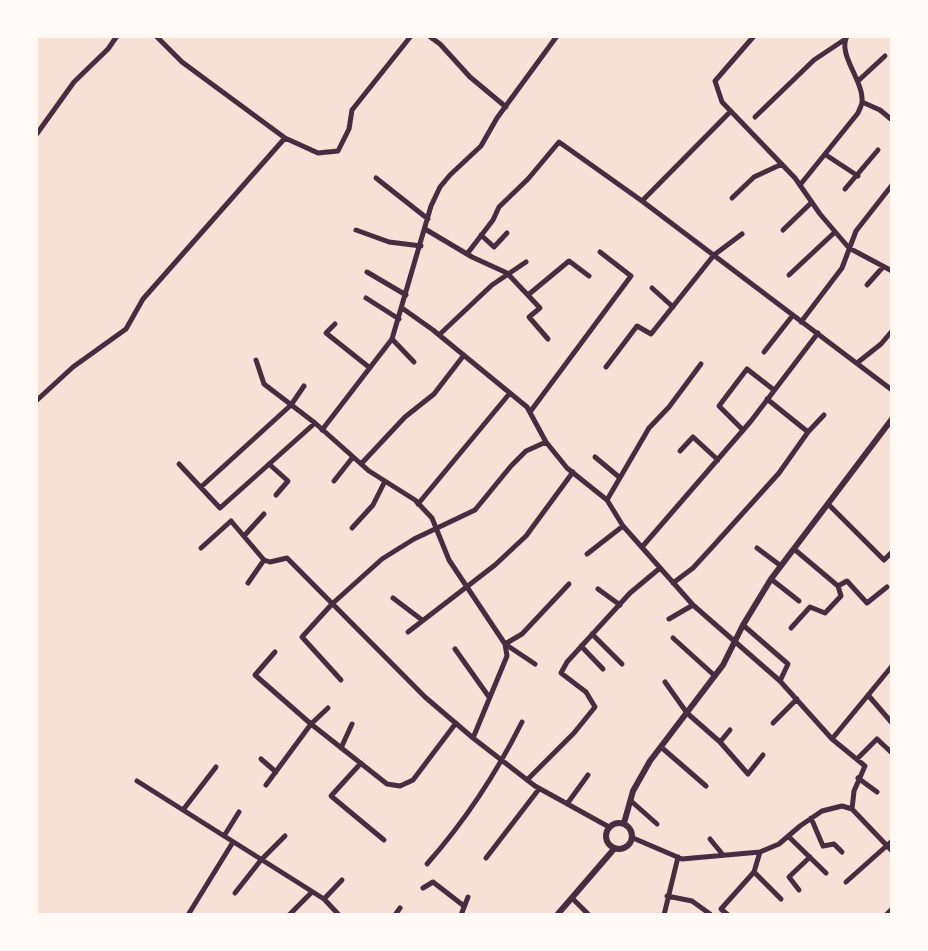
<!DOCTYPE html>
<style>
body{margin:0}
#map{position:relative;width:928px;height:951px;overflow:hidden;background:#f7e1d7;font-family:"Noto Serif",serif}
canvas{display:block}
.frame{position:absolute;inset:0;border:38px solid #fffaf5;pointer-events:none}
</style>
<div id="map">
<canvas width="928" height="951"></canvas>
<div class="frame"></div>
</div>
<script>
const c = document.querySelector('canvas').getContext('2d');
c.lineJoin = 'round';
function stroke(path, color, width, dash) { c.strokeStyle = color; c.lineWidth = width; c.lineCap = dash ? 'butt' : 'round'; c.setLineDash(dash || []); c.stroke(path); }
stroke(new Path2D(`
 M156,36l26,26 103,76
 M429,36l11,8 30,33 36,30
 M754,36l-39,45 7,21 73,76 25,36 29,34 43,23
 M858,81l27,-25
 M862,102l18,8 12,10
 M755,117l59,-57 30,-20
 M36,135l38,-53 34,-33 9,-13
 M826,155l32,21
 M376,178l52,41
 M800,185l58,-72c1,-3 4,-8 4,-11 2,-21 -25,-48 -15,-66
 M845,189l33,-39
 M732,198l22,-21 28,-13
 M642,201l89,-90
 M425,229l47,28 35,16 33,35 -11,9 19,22
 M356,230l33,12 32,4
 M783,230l29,-28
 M481,235l13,12 13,-14
 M467,254l26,-34 6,-13 29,-28 31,-37 83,59 250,189
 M367,272l39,23
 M789,275l46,-43
 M867,285l16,-18
 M652,288l21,19
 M528,295l41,-34 20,15
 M366,298l33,21
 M402,308l31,22 94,77 19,35 21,26 40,32 16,26 70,79 87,76 52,58 33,27 -11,25 -2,18
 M801,322l41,-54 14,-37 36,-46
 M335,324l-9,9 44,35
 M439,335l53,-50 34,-23
 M392,339l22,23
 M764,352l29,-37
 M256,360l8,24 51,39 54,48 46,29 17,18 17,42 56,84 2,12 -34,82
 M857,363l24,-19 11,-13
 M606,367l31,-41 14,8 63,-79 28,-21
 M767,399l41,33
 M36,401l37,-34 53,-38 17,-30 142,-161 33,15 20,-2 11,-22 3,-19 59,-74
 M530,412l101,-136 -31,-24
 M322,430l70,-91 39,-133 9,-19 10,-12 31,-29 16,-28 60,-82
 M743,430l-24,-24 28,-37 27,21
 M680,451l13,-14 25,23
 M595,457l24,20
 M179,464l41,44 95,-85
 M269,464l19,17 -12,14
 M361,464l44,-47 29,-23 30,-39
 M334,481l19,-24
 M201,487l90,-82 13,-19
 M607,500l42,-72 20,-21 32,-43
 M418,504l92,-111
 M828,504l56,56 8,-8
 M352,528l21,-23 12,-24
 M244,536l20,-22
 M642,547l109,-126 67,-88
 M201,548l30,-27 33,39 6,2 17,-4 138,139 48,41 62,48 74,41
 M757,548l24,18
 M587,554l36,-28
 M771,579l28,22
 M248,583l16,-23
 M673,583l20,-15 22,-24 64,-71 29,-41 16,-17
 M838,586l9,-5 20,22 20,-16
 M598,589l22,16
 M393,598l29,22
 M669,619l24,-14
 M743,625l45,39 -8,17
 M791,628l19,-21 15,6 16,-17 -3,-10 -44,-37
 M408,632l87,-67 31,-29 47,-64
 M592,634l30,30
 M673,638l42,38
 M581,646l22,23
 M455,649l34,48
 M275,652l-20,23 56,49 76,60 13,2 13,-6 43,-57
 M535,664l-30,-20 17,-10 47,-50
 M341,680l-39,-43 30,-33 50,-45 32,-20 61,-29 36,-44 15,-15 20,-9
 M665,682l22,31 33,29 28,32 15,-19
 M868,695l24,28
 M773,723l24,-24
 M832,739l60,-73
 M720,742l10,-12
 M661,747l45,39
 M341,748l11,-24
 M261,759l15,13
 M857,759l20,-20 15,14
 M361,763l-30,33 53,44
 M858,778l19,14
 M527,780l47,-47 21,-26 -9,-15 -25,-19 6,-11 63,-69 30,-25
 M137,781l187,118 15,16
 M266,785l45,-61 17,-16
 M631,801l26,23
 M567,804l21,-29
 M183,810l33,-43
 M811,818l12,28 11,-2 8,8
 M224,836l15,-24
 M788,836l38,37
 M633,838l49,21 78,-7 19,-8 21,-18 22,-15 20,-5 10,3 40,42
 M710,839l13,16
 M486,858l53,-69
 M427,864c38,-43 70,-92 95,-142
 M754,872l27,27
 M846,882l46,-41
 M423,888l10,-6 31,24
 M799,890l-10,-13 21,-20
 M235,893l26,-33 24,-24
 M667,896l25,5 18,13
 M572,898l17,17
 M324,899l18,-19
 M188,915l45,-73
 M289,915l23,-23
 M395,915l5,-7
 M461,915l7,-18
 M664,915l14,-58
 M728,915l-7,-6 33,-37 6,-20
 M886,915l6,-6`), '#4a2c40', 5);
stroke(new Path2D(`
 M606 836a13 13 0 1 1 26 0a13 13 0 1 1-26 0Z
 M624,823l9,-32 17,-30 73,-96 20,-40 28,-46 121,-160
 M557,915l57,-66`), '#4a2c40', 6);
</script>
